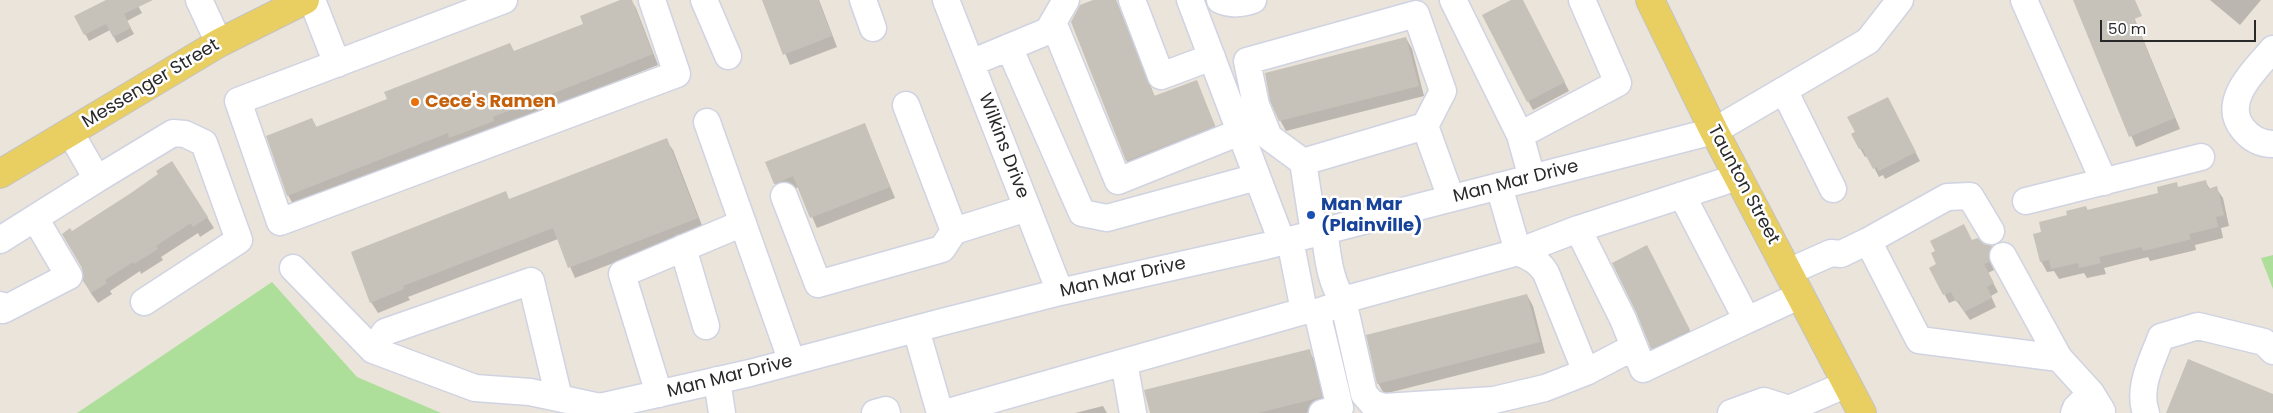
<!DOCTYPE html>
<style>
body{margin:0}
#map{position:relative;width:2273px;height:413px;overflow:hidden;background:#eae4db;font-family:Poppins,sans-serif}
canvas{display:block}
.scale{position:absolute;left:2100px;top:20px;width:156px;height:22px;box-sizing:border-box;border:2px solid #292929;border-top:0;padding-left:6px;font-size:15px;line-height:18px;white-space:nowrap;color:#292929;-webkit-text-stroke:4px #fff;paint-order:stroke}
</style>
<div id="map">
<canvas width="2273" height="413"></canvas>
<div class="scale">50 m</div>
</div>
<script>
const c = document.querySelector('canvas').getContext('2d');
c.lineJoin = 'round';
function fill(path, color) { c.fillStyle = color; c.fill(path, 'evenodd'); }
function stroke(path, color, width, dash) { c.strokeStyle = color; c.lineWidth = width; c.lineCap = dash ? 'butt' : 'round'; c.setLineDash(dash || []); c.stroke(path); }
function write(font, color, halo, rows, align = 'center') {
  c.font = font + ' Poppins,sans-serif'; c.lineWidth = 5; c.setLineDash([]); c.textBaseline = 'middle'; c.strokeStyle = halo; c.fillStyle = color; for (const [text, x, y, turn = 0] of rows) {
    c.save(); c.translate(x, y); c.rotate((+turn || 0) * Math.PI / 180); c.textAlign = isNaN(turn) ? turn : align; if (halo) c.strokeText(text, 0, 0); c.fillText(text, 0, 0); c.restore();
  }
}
fill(new Path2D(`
 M2273,255v34l-12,-31z
 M272,282l85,95 84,36h-364z`), '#aedf9a');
fill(new Path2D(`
 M109,0h26l7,13 -15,8 7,13 -17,9 -7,-13 -21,11 -13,-24z
 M624,0h7l5,8 22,57 -160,63 -42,20 -2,-5 -160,63 -6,-11 24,-76 5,9 267,-104z
 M763,0h56l18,47 -47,18z
 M1096,0h20l39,97 41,-16 24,56 -87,34 -6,-10 -55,-139z
 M1514,0h8l47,91 -36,19 -5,-9z
 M2074,0h53l53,129 -44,18z
 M2210,0h51l-21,25z
 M1406,38l6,11 12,47 -138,35 -6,-11z
 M1892,107l28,54 -35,18 -2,-4 -4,2 -11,-21 -3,1 -13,-23z
 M865,125l30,73 -78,30 -18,-41 -18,7 -6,-11z
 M666,140l7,10 30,78 -128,50 -17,-39 -150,58 2,3 -32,13 -7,-11 138,-102z
 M2205,181l5,8 6,-1 7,10 6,28 -8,2 2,10 -28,7 1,5 -8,2 -38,9 -2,-4 -44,11 2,6 -19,4 -3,-5 -25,6 -5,-8 -7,1 -6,-11 2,-28 43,-26 2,4 72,-17 16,-10 3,4z
 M207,217l7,11 -14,9 -2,-4 -37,24 2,3 -22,14 -1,-3 -30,20 2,3 -14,9 -8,-11 -18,-59z
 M1972,242l20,5 5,8 -5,10 2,5 -6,3 10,19 -7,4 5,11 -26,13 -14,-20 -7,3 -18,-35z
 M1652,255l42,84 -37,18 -5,-9z
 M1527,295l6,11 12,47 -161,41 -6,-11z
 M1309,351l6,10 12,47 -21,5h-155z
 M1103,406l4,7h-32z`), '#0003');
fill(new Path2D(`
 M106,0h47l-29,14 7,14 -18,9 -7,-13 -22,11 -10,-19z
 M620,0h12l21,54 -160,63 1,4 -45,17 -1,-5 -161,63 -21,-60 46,-18 4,9 71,-28 -3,-7 126,-49 4,8 69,-27 -3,-8z
 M762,0h56l14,36 -49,19z
 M1093,0h23l38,96 43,-16 18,46 -89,35 -55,-139 9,-17z
 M1511,0h12l42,82 -38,20 -45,-87z
 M2073,0h62l7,16 -8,3 41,99 -46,19z
 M1406,37l13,49 -140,35 -9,-20 -5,-28z
 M1888,97l28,55 -37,19 -2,-4 -4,2 -11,-21 -3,1 -8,-15 4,-2 -8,-15z
 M865,123l25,64 -80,31 -17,-42 -19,8 -9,-22z
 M667,138l31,80 -130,50 -15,-40 -150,58 1,3 -34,14 -19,-51 155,-61 3,8z
 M172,161l36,56 -15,10 -2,-4 -35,23 2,3 -24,15 -1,-2 -28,18 2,3 -16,10 -8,-12 -1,-13 -20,-34 8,-6 2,3 59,-38 27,-19 -2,-3z
 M2206,180l2,9 9,-3 7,29 -8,2 2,10 -29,7 2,5 -10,3 -38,9 -1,-4 -43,10 2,6 -22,5 -1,-5 -27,6 -2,-9 -9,2 -7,-28 8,-2 -2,-10 28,-7 -1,-4 20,-5 1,4 71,-17 -1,-6 20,-5 1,5z
 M1964,224l8,16 6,-2 6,6 9,2 -5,9 1,7 -5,2 10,19 -7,4 5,11 -28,14 -5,-11 -3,1 -5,-10 -8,3 -14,-27 7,-4 -5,-11 4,-2 -5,-10z
 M1647,245l43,85 -39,19 -15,-37 -24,-49z
 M1527,294l13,48 -163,42 -11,-49z
 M1310,349l12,48 -64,16h-108l-6,-23z
 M2188,359l85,35v19h-107z`), '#c6c2ba');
const minor = new Path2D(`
 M199,0l20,43
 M312,0l25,64
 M504,0l-266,101 42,121 397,-148 -25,-74
 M704,0l24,56
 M863,0l10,28
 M946,0l114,292
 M1132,0l29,76 51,-19
 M1190,0l92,242
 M1220,0c12,5 21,4 33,0
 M1453,0l67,135 12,43
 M2024,0l80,182
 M1053,22l65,159 122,-49
 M1009,47l73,166 25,5 150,-41
 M2273,49c-17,20 -53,52 -30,80 8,10 17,15 30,15
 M971,63l77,-32 18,-31
 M1784,90l49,99
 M906,105l48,126 73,-23
 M707,122l85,240
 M1520,135l98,-52 -36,-83
 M1303,162l-34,-25 -13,-32 -9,-44 169,-47 27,77 -18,35
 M97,179l76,-46 12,1 19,9 35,97 -95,62
 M1499,186l19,66 60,-23 160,-52
 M1682,195l65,125 54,-25
 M784,196l34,88 124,-35 12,-18
 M2026,201l175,-44
 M1578,229l45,90 20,50 104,-49
 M1324,231c4,24 5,49 19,69l175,-48c12,6 21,9 28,21l40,99
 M1314,233l-11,-71 122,-36 26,72
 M0,240l97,-61 -27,-47
 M1868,241l79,-44 23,-1 21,35
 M683,248l23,78
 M2003,256l56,102
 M293,268l80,82
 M1788,272l43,-19 10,1 27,-13 51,99 140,18 32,35
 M0,305l3,5 66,-34 -34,-58
 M1304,311l13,1 23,96 -18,5
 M1317,312l15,-5 11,-7 21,94 8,9 12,4 110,-7 51,-12 41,-16 48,-25
 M916,329l24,84
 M1124,362l9,51
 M717,380l5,33
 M659,394l-37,-120 121,-51
 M559,398l-28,-117 -146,51 -12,18 102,38 55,4 70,15 150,-34 192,-51 118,-30 206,-46 448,-115 154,-90 32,-41
 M875,413l11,-3 1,3
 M945,413l359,-102 -14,-71
 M1731,413l33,-12 25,8
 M1790,413l-1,-4 58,-25
 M2074,413l2,-5 15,-15 11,18v2
 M2146,413c-9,-25 6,-52 15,-76l37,-11 66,16 9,9`);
const major = new Path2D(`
 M1650,0l64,131 148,282
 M0,174l219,-131 86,-43`);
stroke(minor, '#d0d3e1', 29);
stroke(major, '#c3c3c3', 30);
stroke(minor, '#fff', 26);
stroke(major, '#e9cf61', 28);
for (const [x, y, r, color] of [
 [415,102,5,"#e8710a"],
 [1311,215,5,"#1a4fb4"]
]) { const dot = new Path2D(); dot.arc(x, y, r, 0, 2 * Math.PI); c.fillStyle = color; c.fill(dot); stroke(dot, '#fff', 2); }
write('18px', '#292929', '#fff', [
 ["Messenger Street",151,84,-31],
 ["Wilkins Drive",1003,146,69],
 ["Man Mar Drive",1516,182,-14],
 ["Taunton Street",1743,185,62],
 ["Man Mar Drive",1123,278,-13],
 ["Man Mar Drive",730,377,-14]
]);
write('bold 18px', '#c56008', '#fff', [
 ["Cece's Ramen",425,102]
], 'left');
write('bold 18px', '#164399', '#fff', [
 ["Man Mar",1321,205],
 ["(Plainville)",1321,226]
], 'left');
</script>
